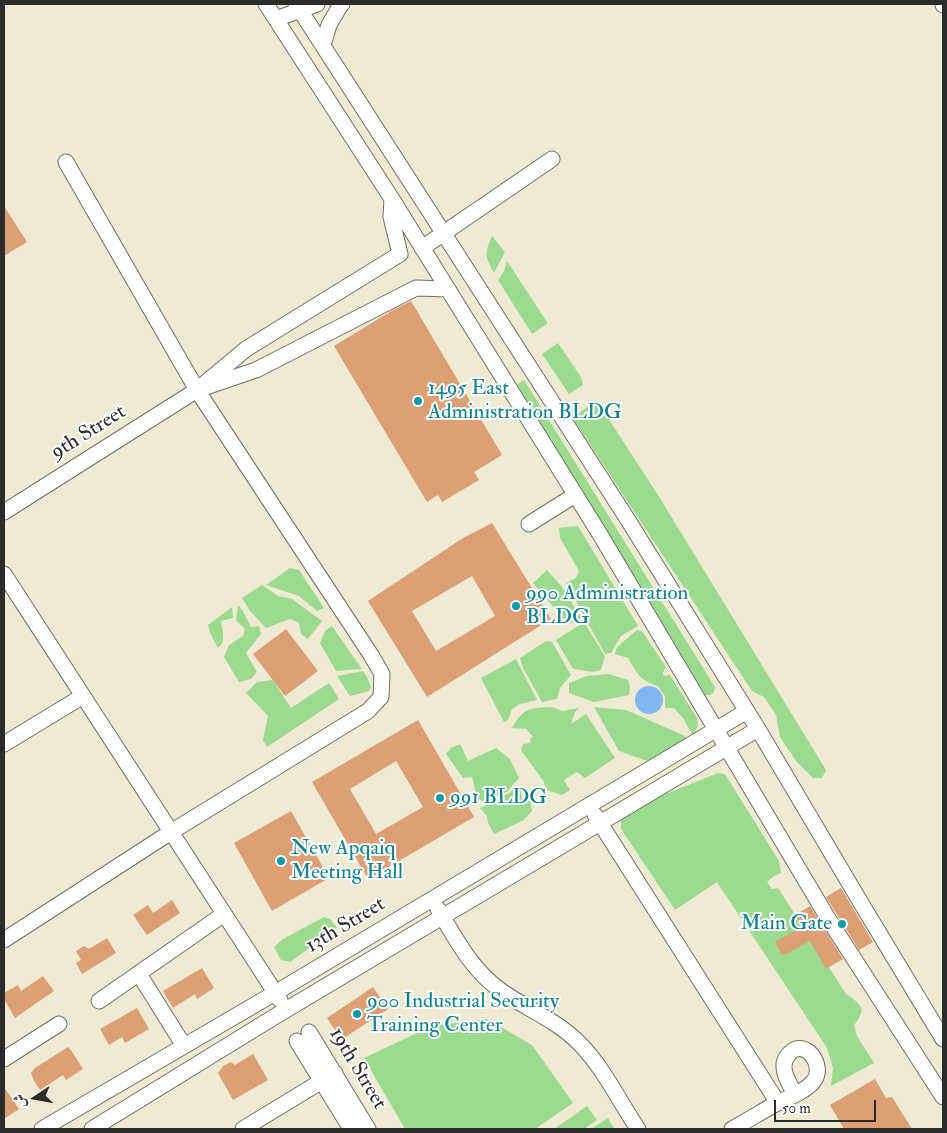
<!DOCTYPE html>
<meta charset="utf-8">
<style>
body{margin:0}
#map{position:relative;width:947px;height:1133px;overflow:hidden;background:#efebd3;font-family:"IM FELL Double Pica",Amiri,serif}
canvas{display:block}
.frame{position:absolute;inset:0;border:5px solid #2b2b2b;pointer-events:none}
.north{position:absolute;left:10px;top:1073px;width:50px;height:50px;-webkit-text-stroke:4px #fff;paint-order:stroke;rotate:258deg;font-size:14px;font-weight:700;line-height:20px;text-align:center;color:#2b2b2b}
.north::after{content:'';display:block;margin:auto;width:18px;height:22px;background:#2b2b2b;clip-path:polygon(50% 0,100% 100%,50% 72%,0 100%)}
.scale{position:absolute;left:774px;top:1100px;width:102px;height:22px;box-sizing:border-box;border:2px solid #2b2b2b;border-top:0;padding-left:6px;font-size:15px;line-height:18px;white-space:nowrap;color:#2b2b2b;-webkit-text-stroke:4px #fff;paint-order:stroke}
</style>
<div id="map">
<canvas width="947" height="1133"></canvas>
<div class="frame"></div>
<div class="north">ش</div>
<div class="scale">50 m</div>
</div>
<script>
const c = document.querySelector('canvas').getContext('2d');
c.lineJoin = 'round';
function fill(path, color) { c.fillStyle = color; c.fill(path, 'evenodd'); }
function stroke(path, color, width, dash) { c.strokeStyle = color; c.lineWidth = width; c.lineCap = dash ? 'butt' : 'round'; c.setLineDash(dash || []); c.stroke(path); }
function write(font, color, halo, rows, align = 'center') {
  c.font = font + ' "IM FELL Double Pica",serif'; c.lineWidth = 4; c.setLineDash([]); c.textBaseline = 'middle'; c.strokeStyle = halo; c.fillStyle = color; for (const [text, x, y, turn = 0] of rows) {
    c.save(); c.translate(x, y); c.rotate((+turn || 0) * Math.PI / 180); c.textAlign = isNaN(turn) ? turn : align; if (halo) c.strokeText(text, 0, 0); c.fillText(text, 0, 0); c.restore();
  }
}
fill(new Path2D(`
 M492,236l13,16 -11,21c-9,-17 -10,-19 -2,-37z
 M507,261l40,61v2l-15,10 -34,-54 6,-9z
 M558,343l23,34 2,8 -14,9 -27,-40z
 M524,380l191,307 -1,5 -4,3h-7l-144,-239 -42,-71z
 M597,401l61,94 168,275 -4,8h-9l-17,-17 -16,-24 -4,-22 -12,-18 -12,-6 -180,-274z
 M578,526l60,100 -17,10 -10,17 -6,1 -39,-71 10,-5 3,-7 -19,-33 -1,-10z
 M290,568l9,2 25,38 -7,3 -18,-15 -33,-11z
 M547,570l15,17 19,31 -10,5 -7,-4 -31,-36z
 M262,585l16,11 14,3 30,22 -14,18 -7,-5 -2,-11 -9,-4 -24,9 -16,-17 -8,-13z
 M238,605l5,6 8,16 8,-1 2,8 -15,19 11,19 -6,7 -12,3 -15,-25 5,-12 14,-9 2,-7 -9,-9z
 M232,607l1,11 -12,3c1,9 6,21 -3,27l-8,-15 -2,-8z
 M584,622l21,34 -4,14 -8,2 -20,-3 -17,-29z
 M332,626l30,43 -26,2 -16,-28 5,-12z
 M637,630l5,1 24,36 -3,6 1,3 6,-1 27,43 1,7 -5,11 -10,-18 -9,-10h-9v-12l-7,-10c-18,-5 -21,-13 -30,-28l-13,-4 2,-7z
 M546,641l6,1 19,33 -11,13 -3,11 -15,3 -19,-34 -3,-10z
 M516,659l21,41 -17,4 -8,5 -4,11 -4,2 -23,-44z
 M363,671l4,6 4,10 -2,4 -19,5 -13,-20z
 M609,674l19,6 2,6 -1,9 -35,7 -25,-9v-10l18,-7z
 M273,680l18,28 38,-25 10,16 -72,48 -4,-7 5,-24 -22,-23 11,-11z
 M552,707l10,4 17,-3 -4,4 -4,12 15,-10 29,44 -30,20 -8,-6 -13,8 6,10 -8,5 -16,-5 -2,-8 -23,-32 2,-6 8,-1 -1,-5 3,-1 -7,-8 -14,-1c11,-20 18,-20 40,-21z
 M594,707l32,3 59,26 1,6 -39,19 -28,-10z
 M460,744l8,17 28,-13 14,11 9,19 -12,14 -25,9 -5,-3 -5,-21 -9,1 -17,-24 5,-6z
 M718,773l7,1 54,87 2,12 -7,3 -7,6 5,7 6,-1 68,106c15,10 22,15 8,31l3,11 17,27 -43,23 2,-18 -6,-20 -110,-166 -42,28 -54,-81v-11l27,-17z
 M516,787h4l2,11 7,-2 3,15 -8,9 -30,14 -6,-11 -1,-7 -7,-8 29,-15z
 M324,917l6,2 7,9 -47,34 -9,-2 -7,-13 9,-8z
 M487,1019l45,26 41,58 -38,26h-130l-41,-71 68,-32z
 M587,1106l10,14 -13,9h-30z
 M608,1118l6,10 -1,1h-22z`), '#9bda8f');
fill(new Path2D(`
 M635 700a14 14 0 1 1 28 0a14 14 0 1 1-28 0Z`), '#82b8f1');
fill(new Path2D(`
 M4,206l23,36 -23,14z
 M411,301l91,154 -28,17 5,8 -37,22 -4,-7 -11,7 -93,-156 59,-36z
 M492,523l59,96 -124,78 -59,-96 95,-63zM472,576l23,40 -59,35 -24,-40z
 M286,629l32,42 -33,25 -32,-42z
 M418,720l56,97 -106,62 -56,-97zM396,761l27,46 -47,27 -26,-45z
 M291,811l38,67 -57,33 -38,-68z
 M841,888l32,54 -14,8 -33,-53z
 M172,900l8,13 -33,22 -14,-20 15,-10 5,8z
 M810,906l33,53 -17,10 -16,-28 -28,15 -7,-14 27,-15 -7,-12z
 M107,938l9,15 -34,21 -6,-11 5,-3 -5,-9 8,-5 5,3z
 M202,968l12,20 -17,11 -2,-5 -22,14 -10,-17z
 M43,976l11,15 -39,27 -11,-19v-6l14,-8 3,6z
 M373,987l15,22 -47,31 -14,-22z
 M137,1008l12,21 -24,14 -3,-6 -13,8 -9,-16z
 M68,1047l3,3 12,19 -17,11 -3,-5 -23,15 -6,-9 -3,-8 4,-5z
 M253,1054l15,26 -35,20 -15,-27 5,-7 8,-4 4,3z
 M875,1079l11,19 6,-1 20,32h-68l-14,-24z
 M4,1087l15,22 -15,10z`), '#dc9f76');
const minor = new Path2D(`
 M266,4l126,195 209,337 228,384 114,177
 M296,4l332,516 130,209 103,174 82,136
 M943,4v1
 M276,19l41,-15
 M323,45l6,-20 11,-19 2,-2
 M422,248l130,-89
 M206,387l50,-17 160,-82 32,1
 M4,512l193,-122 49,-41 154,-95 -9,-37 1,-18
 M529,524l46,-29
 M4,574l276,426
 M4,744l79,-48
 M595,815l183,288
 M438,909c18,30 33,60 62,81 26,19 57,30 80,54 22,22 40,58 58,85
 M4,940l167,-108 197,-121 13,-14 1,-23 -11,-19 -174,-265 -131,-228
 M139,974l45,72
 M99,1001l125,-87
 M309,1032l59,97
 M297,1041l54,88
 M4,1059l55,-35
 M42,1129l233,-136 472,-282
 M92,1129l187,-115 479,-285
 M243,1129l92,-56
 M732,1129c16,-9 31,-18 47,-27 11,-5 25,-10 34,-20 14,-16 -9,-47 -25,-27 -10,12 1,28 7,39`);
stroke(minor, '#706e66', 17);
stroke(minor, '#fff', 15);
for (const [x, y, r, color] of [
 [418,401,5,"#0f9aa8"],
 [516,606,5,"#0f9aa8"],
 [440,798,5,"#0f9aa8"],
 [281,861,5,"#0f9aa8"],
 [842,924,5,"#0f9aa8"],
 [357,1014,5,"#0f9aa8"]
]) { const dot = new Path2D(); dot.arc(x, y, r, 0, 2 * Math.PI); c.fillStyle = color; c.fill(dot); stroke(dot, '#fff', 2); }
write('21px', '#0d838f', '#fff', [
 ["1495 East",428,389],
 ["Administration BLDG",428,413],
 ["990 Administration",526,594],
 ["BLDG",526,618],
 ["991 BLDG",450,798],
 ["New Apqaiq",291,849],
 ["Meeting Hall",291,873],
 ["Main Gate",832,924,"right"],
 ["900 Industrial Security",367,1002],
 ["Training Center",367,1026]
], 'left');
write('21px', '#2b2b2b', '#fff', [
 ["9th Street",89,433,-32],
 ["13th Street",346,926,-31],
 ["19th Street",357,1069,59]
]);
</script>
